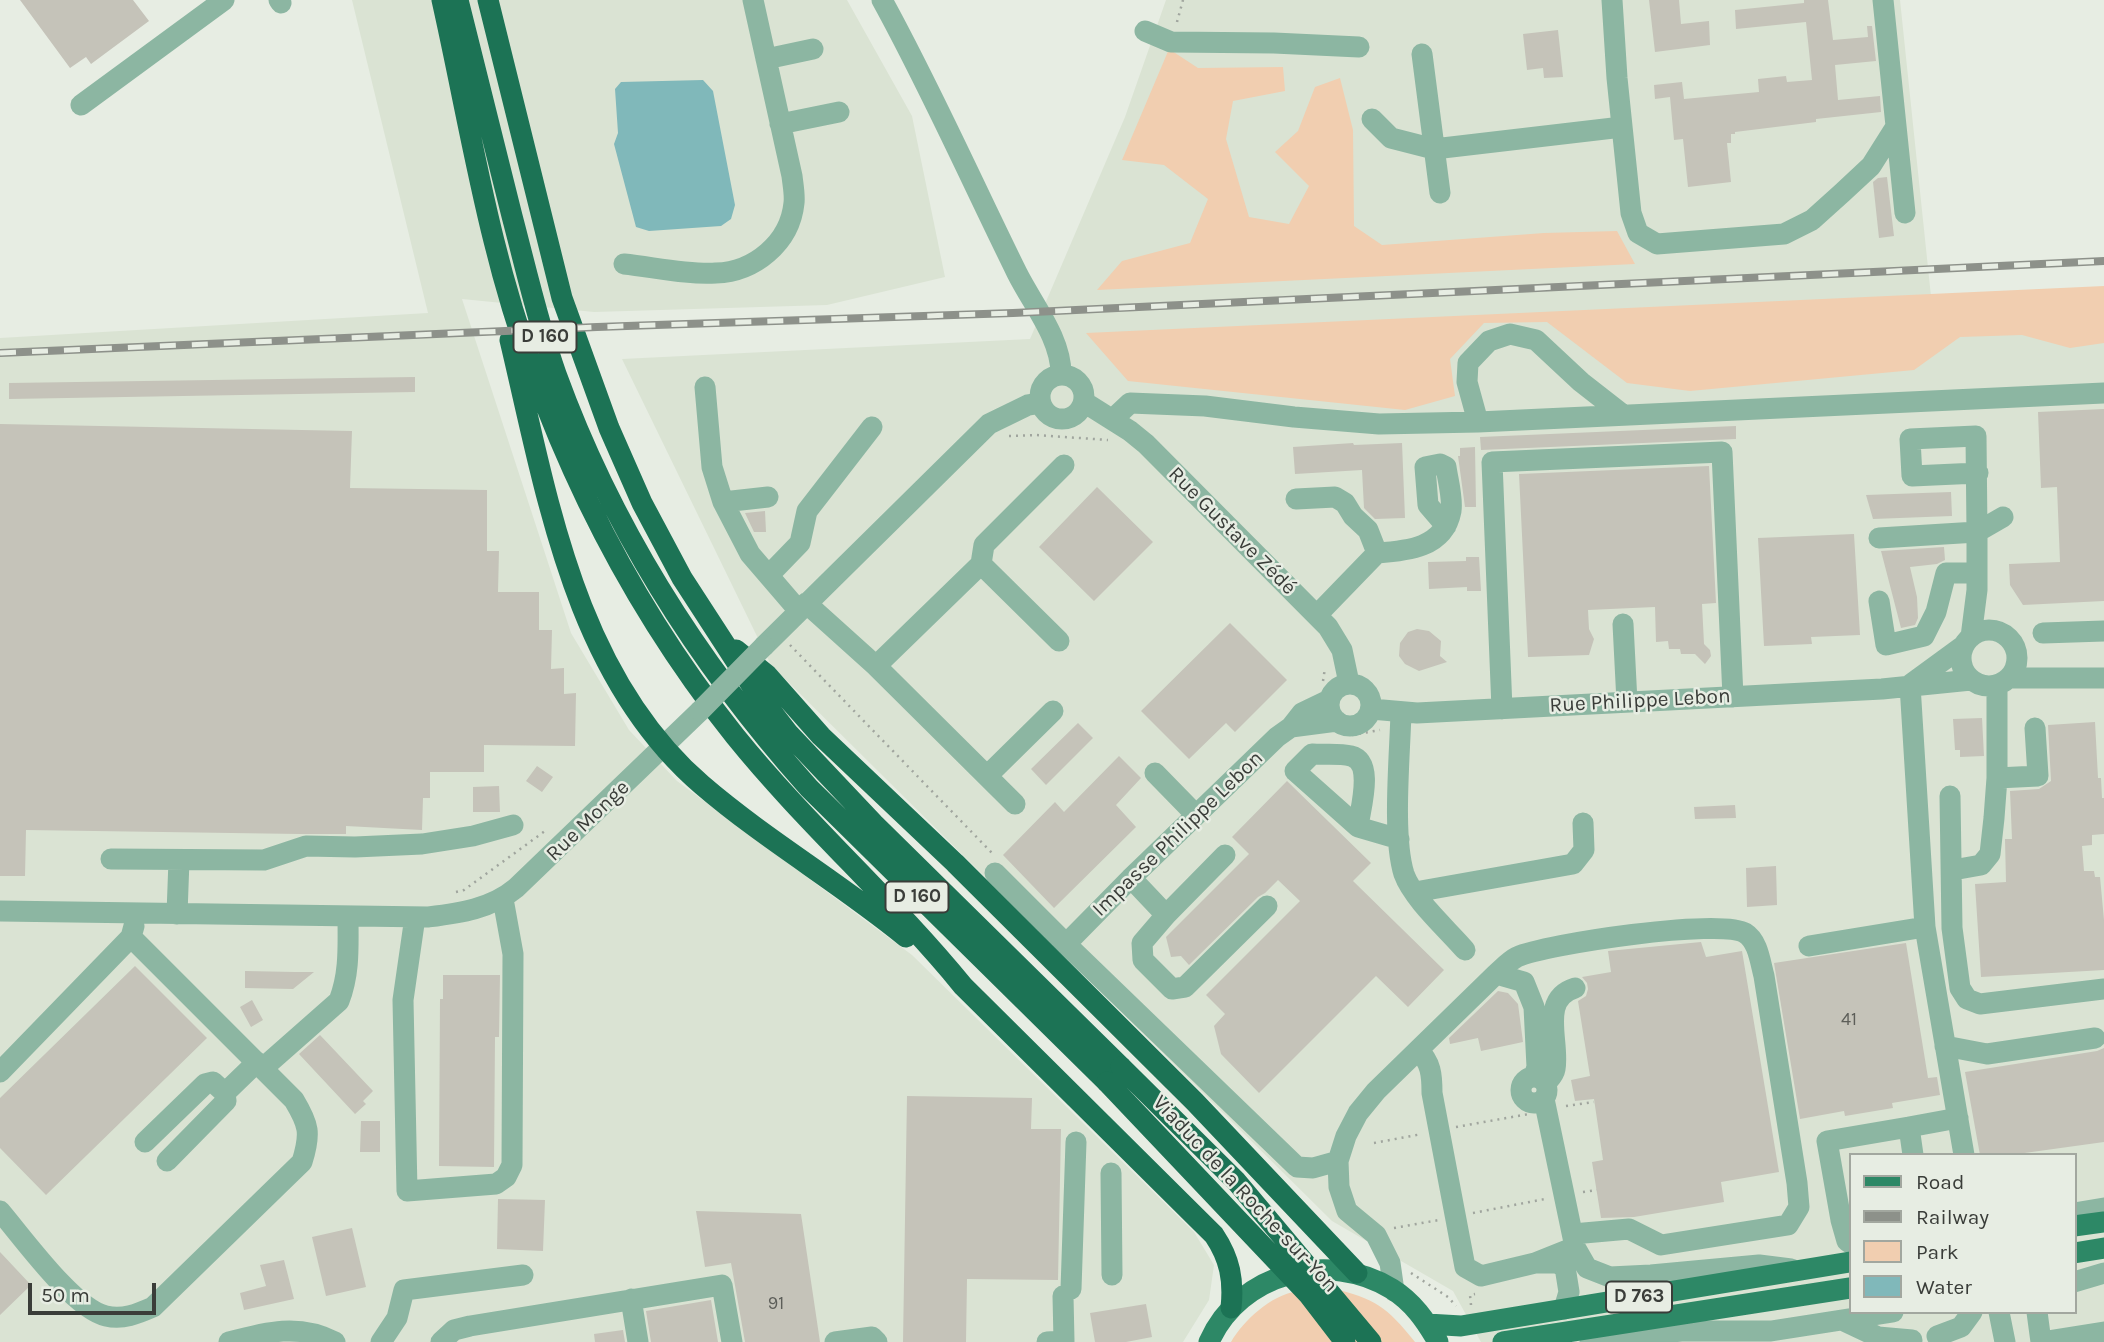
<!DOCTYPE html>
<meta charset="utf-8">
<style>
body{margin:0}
#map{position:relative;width:2104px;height:1342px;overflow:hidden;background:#e7ede3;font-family:Karla,sans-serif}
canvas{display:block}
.legend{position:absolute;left:1849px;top:1153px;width:228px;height:161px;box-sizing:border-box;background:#e7ede3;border:2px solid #a2a79f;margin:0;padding:9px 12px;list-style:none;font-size:21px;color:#3a3d39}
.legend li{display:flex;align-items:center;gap:14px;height:35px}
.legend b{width:35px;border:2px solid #a2a79f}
.scale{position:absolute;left:28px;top:1283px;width:128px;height:32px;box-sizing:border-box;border:4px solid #3a3d39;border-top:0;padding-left:9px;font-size:21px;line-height:24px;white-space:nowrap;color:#3a3d39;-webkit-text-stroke:5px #e7ede3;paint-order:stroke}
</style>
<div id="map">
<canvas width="2104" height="1342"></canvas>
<ul class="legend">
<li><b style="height:9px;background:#2d8866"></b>Road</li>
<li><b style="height:9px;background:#8d918a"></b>Railway</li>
<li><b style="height:19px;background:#f1ceb0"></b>Park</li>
<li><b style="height:19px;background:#80b8ba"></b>Water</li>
</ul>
<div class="scale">50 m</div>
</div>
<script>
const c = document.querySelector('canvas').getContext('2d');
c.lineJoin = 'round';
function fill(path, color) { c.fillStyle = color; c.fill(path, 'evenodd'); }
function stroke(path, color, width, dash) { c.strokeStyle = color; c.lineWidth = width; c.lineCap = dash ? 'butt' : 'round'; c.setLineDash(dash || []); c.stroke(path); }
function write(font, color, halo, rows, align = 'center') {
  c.font = font + ' Karla,sans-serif'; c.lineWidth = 5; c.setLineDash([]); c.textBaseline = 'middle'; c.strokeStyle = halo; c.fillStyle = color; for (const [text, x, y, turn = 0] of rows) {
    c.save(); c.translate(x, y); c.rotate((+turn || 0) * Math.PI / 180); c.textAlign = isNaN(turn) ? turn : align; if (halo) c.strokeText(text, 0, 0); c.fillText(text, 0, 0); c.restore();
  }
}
fill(new Path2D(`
 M352,0h495l65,116 33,161 -118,28 -233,7 -132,-13 109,334 58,97 48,51 235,174 282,277 20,33 -5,35 -26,42h-1183v-1004l428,-25z
 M1166,0h734l32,306 172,-11v1047h-623l-28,-51 -121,-70 -561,-556 -149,-306 408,-20 95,-222zM1850,1155h224v157h-224z`), '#dae3d3');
fill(new Path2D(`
 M1169,49l29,19 85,-1 2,24 -52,10 -7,38 23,78 40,7 20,-38 -34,-34 23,-21 17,-44 25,-9 13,52 1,96 28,19 162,-12 73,-2 18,33 -538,26 25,-29 68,-18 18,-44 -44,-34 -42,-5z
 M2104,286v57l-34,5 -48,-13 -62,2 -46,33 -224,21 -63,-8 -80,-61 -63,1 -34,36 5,37 -50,14 -277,-29 -42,-48z
 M1331,1288c45,11 55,18 84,54h-184c13,-22 39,-46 66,-51 11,-3 23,-2 34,-3z`), '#f1ceb0');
fill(new Path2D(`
 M703,80l10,11 22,114 -4,14 -10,7 -72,5 -13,-4 -22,-83 4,-11 -3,-44 6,-7z`), '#80b8ba');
fill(new Path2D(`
 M20,0h113l16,21 -58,43 -5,-7 -16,11z
 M1649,0h30l2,24 28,-3 1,24 -55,7z
 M1804,0h24l5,40 35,-3 -1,-11h5l4,35 -41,4 3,35 42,-4 1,16 -65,7v3l-81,10v2h-4v9h-4l4,39 -43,5 -5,-48 -9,1 -4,-43 -15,2 -1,-14 28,-3 2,17 75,-7 -1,-13 28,-3 1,6 25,-2 -6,-58 -70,7 -1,-19 69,-7z
 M1558,30l5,47 -19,1 -1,-10 -16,2 -4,-36z
 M1887,177l7,59 -15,2 -6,-56 5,-4z
 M415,377v15l-406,7v-16z
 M2104,409v192l-81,4 -13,-20 -1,-21 51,-2 -3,-75 -16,1 -3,-76z
 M0,424l352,7 -2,57 137,2v61h12l-1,41h41v38h13l-1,39 13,-1v26l12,-1 -1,53 -91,-1v27h-54v26h-7l-1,32 -76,-4v8h-46l-274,-4 -1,46h-25z
 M1736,426v13l-255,11 -1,-13z
 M1353,443l1,2 48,-2 3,75 -30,1 -11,-11 -2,-38 -67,4 -2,-27z
 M1475,447l1,60h-11l-7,-51h2v-8z
 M1709,466l7,137 -14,1 2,40 6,6 1,6 -6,8 -10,-10h-14l-1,-5h-11l-1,-8 -12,1 -1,-35 -67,3 1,19 5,10 -5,16 -61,2 -9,-183z
 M1097,487l56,55 -59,59 -55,-54z
 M1951,492l1,24 -79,3 -7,-24z
 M765,511l1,21h-12l-9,-19z
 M1854,534l6,101 -49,2 1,7 -48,2 -6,-108z
 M1944,547l1,13 -8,4 -27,3 7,30 1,21 -3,7 -14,3 -20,-77z
 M1466,557h13l2,34h-14v-4l-38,2 -1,-27 38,-1z
 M1230,623l57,57 -52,52 -9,-9 -37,36 -48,-48z
 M1417,629l12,2 12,10 -1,15 7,6 -28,9 -14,-7 -6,-8 1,-13 8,-11z
 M1982,718l2,38 -24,1v-7h-5l-2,-31z
 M2095,722l3,56h3l1,20h2v36l-12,1v10l-10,1 2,25h10l1,6h5l4,43v50l-123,7 -6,-93 31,-2 -1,-43h7l-2,-48 29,-2 12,-8 -3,-56z
 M1078,723l15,15 -47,47 -15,-16z
 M1119,756l22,22 -25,27 20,22 -82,81 -51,-53 52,-53 9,10z
 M537,766l16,11 -11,15 -16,-11z
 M1287,781l84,82 -18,18 91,89 -36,37 -32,-31 -117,117 -38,-39 -7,-28 11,-12 -19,-19 94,-94 -22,-21 -13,13 -7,4 -69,68 -8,-9 -10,1 -5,-20 83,-83 -17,-17z
 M499,786l1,26h-27v-25z
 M1735,805l1,13 -41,1 -1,-12z
 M1776,866l1,39 -30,2 -1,-39z
 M1701,942l5,15 36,-6 37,221 -58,10 3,20 -90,15 -33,1 -9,-56 11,-2 -9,-61 -19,2 -4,-21 19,-4 -12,-75 8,-5 2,-7 -1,-6 -5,-6 29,-5 -3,-21z
 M1906,943l22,135 9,-1 3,18 -48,8 1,5 -48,8 -1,-5 -44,8 -26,-156z
 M135,966l72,72 -161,157 -46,-47v-50z
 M245,971l50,1h19l-21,17 -48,-1z
 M443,975h57l-1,62h-4l-1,130 -55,-1 1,-167h3z
 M1498,991l10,2 10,11 5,38 -42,9 -3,-13 -28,6 -1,-6z
 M252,1000l11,20 -12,7 -11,-20z
 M320,1035l53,56 -10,10 3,3 -11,10 -56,-60z
 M2104,1048v94l-94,13h-30l-15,-83 132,-21z
 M907,1096l125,2 -1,31h30l-3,151 -91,-1 -1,63h-63z
 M361,1121h19v31h-20z
 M498,1199l47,1 -2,51 -46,-2z
 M696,1211l105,3 19,128h-75l-14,-79 -26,4z
 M352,1228l14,59 -40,9 -14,-59z
 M0,1252l31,33 -31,30z
 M284,1260l10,39 -50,11 -4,-17 26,-7 -6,-21z
 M711,1300l7,42h-67l-5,-31z
 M1146,1304l6,33 -26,5h-31l-5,-29z
 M623,1330l2,12h-30l-1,-8z`), '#c5c3b9');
stroke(new Path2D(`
 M1177,22l6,-22
 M1009,436l27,-1 72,5
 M790,645l203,209
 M1323,681l2,-13
 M1352,735l28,-5
 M456,892l8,-2 81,-59
 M1566,1106l28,-4
 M1456,1127l73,-13
 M1374,1143l48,-9
 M1583,1192l14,-2
 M1473,1213l72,-14
 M1394,1228l45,-8
 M1411,1273l37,24 8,9
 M1471,1305l-1,-10 5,-1`), '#a0a59e', 2.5, [2, 5]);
stroke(new Path2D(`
 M279,0l2,3
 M882,0c49,89 90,182 135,273 16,32 44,65 44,101
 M1612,0l5,78 14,135 7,20 19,11 127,-10 28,-14 30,-27 29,-27 24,-38
 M1883,0l22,213
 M1145,31l26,11 103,1 85,4
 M1422,54l18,139
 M766,59l47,-10
 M81,105l143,-105
 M1372,119l19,19 43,11 188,-22
 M780,124l59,-12
 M624,264c29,3 64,11 92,9 38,-1 74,-30 78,-70 1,-8 -1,-18 -2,-27l-39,-176
 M1040 397a22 22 0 1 1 44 0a22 22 0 1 1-44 0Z
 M705,387l7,80 11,35 27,52 49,57
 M1084,402l46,29 16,13 182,183 14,23 7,33
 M1113,419l17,-16 75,3 89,11 85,7 99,-2 626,-29
 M1478,422l-11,-40 1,-19 21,-22 21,-7 26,6 45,42 41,32
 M1296,499l39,-2 10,6 8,13 15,14 9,23
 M723,502l45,-5
 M1879,538l98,-6 -1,-96 -66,3 2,37 66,-3
 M981,564l78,77
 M769,575l31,-32 7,-32 65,-84
 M1879,601l7,44 38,-9 12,-24 10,-39h31
 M806,603l70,63 139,138
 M1317,615l60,-62c30,-2 67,-5 74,-42 2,-13 -3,-30 -5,-44l-6,-3 -15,3 3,38 18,21
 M1623,624l4,78
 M1961 658a28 28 0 1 1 56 0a28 28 0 1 1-56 0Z
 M2043,633l61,-2
 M1971,637l6,-47v-58l26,-15
 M764,646l225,-222 39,-19 13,-2
 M876,666l105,-102 3,-19 80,-80
 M2009,678h95
 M1329 705a21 21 0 1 1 42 0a21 21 0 1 1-42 0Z
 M1911,684l52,-38
 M1910,685l15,242 39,228
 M1371,709l46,4 465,-24 89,-9
 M1502,709l-10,-247 230,-10 11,245
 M1401,712c-1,42 -9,124 3,162 9,25 43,55 61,76
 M1291,727l46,-6
 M1155,773l41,42
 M987,776l66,-65
 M1997,778l41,-2 -3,-48
 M1950,796l2,132 8,60 7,11 13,5 124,-15
 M1358,827c2,-18 17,-65 -7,-71 -12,-3 -27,-1 -39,-2l-17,17 63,56 41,12
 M1225,855l-59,60 -24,28 1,17 29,29 13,-2 82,-81
 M111,859l153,1 42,-14 49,1 67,-3 51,-8 40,-11
 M1953,870l28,-5 9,-11 4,-36 3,-40v-93
 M995,873l71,71 65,-66 146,-141 14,-10 11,-14 27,-13
 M1131,878l35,37
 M1415,892l158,-28 11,-14 -1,-27
 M0,911l428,6c31,-4 63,-8 88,-29l184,-177
 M177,914l2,-54
 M415,917l-12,83 4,191 89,-7 10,-7 6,-12 1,-211 -10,-55
 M1066,944l231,223 16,1 25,-7
 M1809,946l116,-19
 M1496,974c6,-5 13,-13 21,-17 28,-13 204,-39 228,-24 13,8 15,28 19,43l33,207 2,24 -11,18 -127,20 -32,-16 -56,5
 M1945,1046l42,8 108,-16
 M1418,1050c13,12 14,25 14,43l33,174 16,9 54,-13 40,-16
 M263,1068l76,-67c11,-28 9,-56 9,-85
 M0,1072l131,-135 3,-11
 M1521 1090a13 13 0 1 1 26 0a13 13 0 1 1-26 0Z
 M1546,1083c4,-5 8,-8 9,-14 5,-27 -16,-70 20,-81
 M1544,1099l31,148 12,21 23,9 41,-2 108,-10 32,4
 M1909,1127l49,-9
 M145,1142l60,-58 8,-2 12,11 32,-31
 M167,1161l59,-60 -1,-8
 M1111,1173l1,102
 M0,1211c23,27 74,98 106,105 17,4 31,-2 47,-9l149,-145c9,-29 7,-37 -8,-62l-163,-163
 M2074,1213l30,-5
 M1850,1218l-9,2 -14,-79 82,-14 4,28
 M1841,1220l6,21 3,2
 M1538,1263h19l8,4 4,25 -5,17
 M2074,1282l30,-9
 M1071,1289l5,-147
 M1394,1291l-4,-28 -14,-28 -29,-24 -8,-24 -1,-26 8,-25 12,-23 18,-22 120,-117 28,8 10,25 3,60 -3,9
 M631,1299l7,43
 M1999,1312l6,30
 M2037,1312l4,30
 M1842,1320l36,17 34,3
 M1937,1336l24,-9 11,-15
 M229,1342c37,-10 70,-19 106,0
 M381,1342l16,-24 7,-28 119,-15
 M441,1342l13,-12 16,-4 252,-41 10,57
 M835,1342l37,-5 5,5
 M1047,1342l17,-1 -1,-45
 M1590,1342l91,-11h90l122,-19
 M2041,1342l63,-10`), '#8cb6a2', 21);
stroke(new Path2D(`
 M2074,1226l30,-4
 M2074,1253l30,-5
 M1427,1324l34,2 389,-64
 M1209,1342c31,-70 120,-92 183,-53 21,13 34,32 46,53
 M1503,1342l347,-54`), '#2d8866', 21);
stroke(new Path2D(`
 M442,0c18,80 32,161 52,241 44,179 126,351 241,495 71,88 157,163 228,250l251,249c16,24 20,45 17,73
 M458,0c18,72 36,144 54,216 14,53 26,107 44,158 56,154 145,293 253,414l298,294
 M488,0l74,298 47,130 33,75 40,75 72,111 34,44 86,91 247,243
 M510,340c37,155 64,335 192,445 64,55 138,98 204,152
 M736,650l31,25 54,61 134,127 240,239 162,171`), '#1c7355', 21);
const rail = new Path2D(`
 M0,353l597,-26 416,-14 1091,-52`);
stroke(rail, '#8d918a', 8);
stroke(rail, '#e7ede3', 5, [16]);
stroke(new Path2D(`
 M700,711l64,-65`), '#8cb6a2', 21);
stroke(new Path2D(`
 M1121,1067l115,114 135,161
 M1107,1082l202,213 36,47`), '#1c7355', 21);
write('18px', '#5d5e59', null, [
 ["41",1849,1020],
 ["91",776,1304]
]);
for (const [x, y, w] of [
 [545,337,63],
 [917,897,63],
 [1639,1297,66]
]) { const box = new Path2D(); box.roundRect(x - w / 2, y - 15.5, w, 31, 5); c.fillStyle = '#e7ede3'; c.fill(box); stroke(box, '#3a3d39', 2); }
write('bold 19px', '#3a3d39', null, [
 ["D 160",545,337],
 ["D 160",917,897],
 ["D 763",1639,1297]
]);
write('21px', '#3a3d39', '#e7ede3', [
 ["Rue Gustave Zédé",1232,531,45],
 ["Rue Philippe Lebon",1640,701,-3],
 ["Rue Monge",588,821,-44],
 ["Impasse Philippe Lebon",1178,834,-44],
 ["Viaduc de la Roche-sur-Yon",1245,1194,47]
]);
</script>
